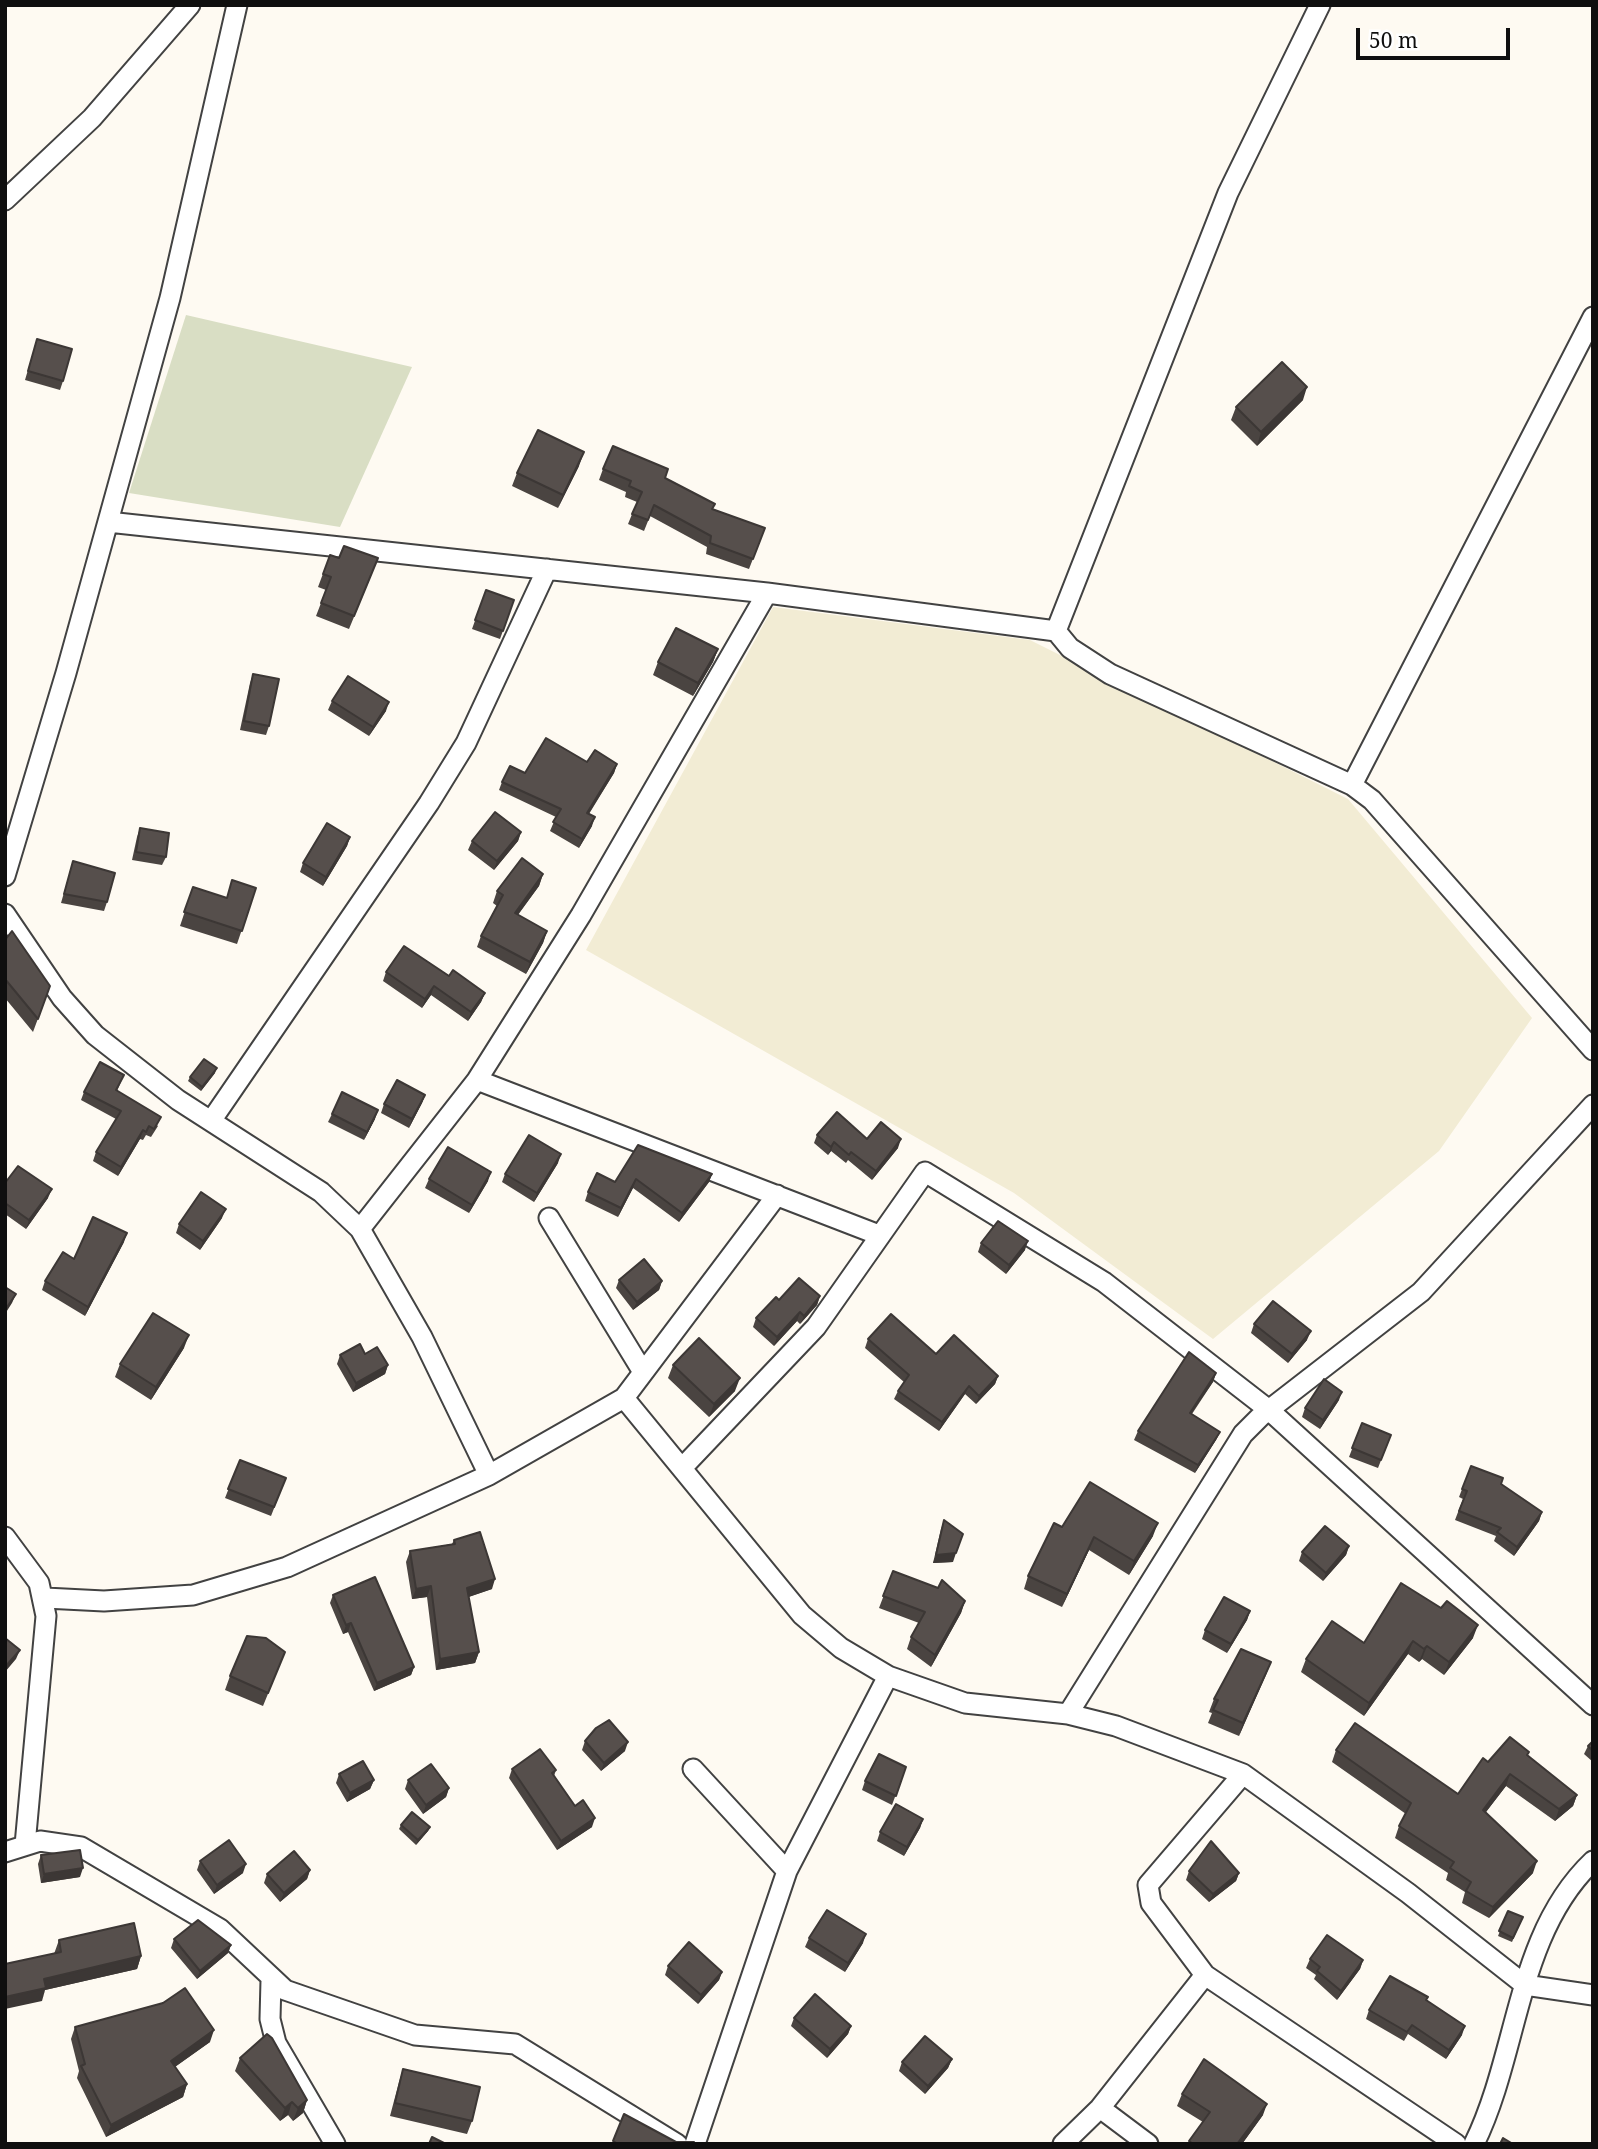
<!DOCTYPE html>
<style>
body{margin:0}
#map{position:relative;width:1598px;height:2149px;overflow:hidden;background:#fefaf2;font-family:"Noto Serif",serif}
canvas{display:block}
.frame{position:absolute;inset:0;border:7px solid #0f0f0f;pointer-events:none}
.scale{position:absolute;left:1356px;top:28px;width:154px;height:32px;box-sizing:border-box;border:4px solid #0f0f0f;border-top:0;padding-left:9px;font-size:21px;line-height:24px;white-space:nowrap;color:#0f0f0f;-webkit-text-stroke:5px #fff;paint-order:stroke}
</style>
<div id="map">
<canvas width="1598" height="2149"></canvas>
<div class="frame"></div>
<div class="scale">50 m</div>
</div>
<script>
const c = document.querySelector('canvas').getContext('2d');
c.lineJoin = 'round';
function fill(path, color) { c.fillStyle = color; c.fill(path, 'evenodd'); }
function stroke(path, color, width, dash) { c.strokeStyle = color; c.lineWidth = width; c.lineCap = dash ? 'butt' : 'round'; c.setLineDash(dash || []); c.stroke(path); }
fill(new Path2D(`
 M773,607l257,33 318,159 184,219 -93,133 -226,188 -199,-146 -428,-243z`), '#f2ecd4');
fill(new Path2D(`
 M186,315l226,52 -72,160 -211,-34z`), '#d9dec4');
const minor = new Path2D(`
 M5,200l87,-82 98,-113
 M108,522l659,71 289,38 172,-438 92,-188
 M1056,631l14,17 40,26 242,111 241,-468
 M1352,785l20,15 221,250
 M5,876l61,-203 104,-375 67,-293
 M5,914l57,84 33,37 83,65 143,92 39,37 62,108 67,138
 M477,1080l402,155
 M211,1121l218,-318 37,-60 81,-174
 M549,1218l94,154
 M360,1229l117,-149 104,-165 186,-322
 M624,1398l178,217 39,33 47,28 77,27 103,11 48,12 127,48 165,119 117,92 68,10
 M682,1468l134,-141 109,-155 179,110 165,128 324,295
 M5,1537l34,46 7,33 -21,229
 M45,1598l59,3 89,-6 94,-28 202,-92 135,-77 153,-203
 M1068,1714l175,-280 18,-18 160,-124 172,-187
 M693,1769l94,102
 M1243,1774l-95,111 3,18 54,72 251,169
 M5,1852l35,-11 41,6 139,82 65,61 130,45 100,9 162,100
 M271,1980l-1,39 6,24 59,101
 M1100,2108l48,36
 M695,2144l92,-273 101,-195
 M1063,2144l37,-36 105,-133
 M1474,2144c45,-91 42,-210 119,-283`);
stroke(minor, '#424242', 23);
stroke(minor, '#fff', 19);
fill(new Path2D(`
 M37,339l26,42 -3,9 -35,-10z
 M1303,400l-46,46 -26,-26 5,-13z
 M579,466l-21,42 -46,-22 5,-13z
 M603,469l62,9 48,31 52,19 -16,41 -43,-15 1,-7 -57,-31 -6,15 -16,-7 9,-22 -12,-5 1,-5 -27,-12z
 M330,555l43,16 -24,58 -33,-13 10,-26 -8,-3z
 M486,590l28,10 -14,39 -28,-10z
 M718,649l-5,13 -20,34 -40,-21 5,-13z
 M253,674l16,52 -3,9 -26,-5 10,-47z
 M332,701l54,10 -17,25 -41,-26z
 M587,762l30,2 -3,9 -25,41 3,12 -13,22 -29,-17 6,-14 -57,-27 3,-8 23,-9z
 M140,828l26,29 -4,8 -30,-5 5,-23z
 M521,832l-3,9 -24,29 -26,-20 4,-9z
 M350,837l-3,9 -24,40 -23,-14 3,-9z
 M73,861l34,41 -3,9 -43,-8z
 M543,874l-4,12 -21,29 29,16 -4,12 -17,31 -49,-27 4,-11 16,-30 -4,-3 4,-12z
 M193,887l33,11 30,-10 -19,56 -57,-18z
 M5,940l45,46 -17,46 -28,-34z
 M386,972l63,4 36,17 -4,9 -13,19 -37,-26 -9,13 -39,-27z
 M215,1073l-14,18 -13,-10 2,-4z
 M124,1075l-7,16 41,35 -7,11 -5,-2 -3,5 -3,-1 -22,37 -25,-15 3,-9 20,-33 -35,-19 3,-8z
 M425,1095l-3,8 -13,25 -28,-15 3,-9z
 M332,1114l43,5 -11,21 -36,-18z
 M817,1135l50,4 31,9 -26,32 -24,-20 -2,3 -15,-12 -3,4 -14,-12z
 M638,1145l74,29 -3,8 -30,40 -46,-34 -15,29 -33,-16 3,-9 27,-10z
 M558,1163l-24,39 -32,-20 3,-8z
 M429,1179l59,2 -19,32 -44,-25z
 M5,1183l43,15 -22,31 -21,-15z
 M222,1218l-22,32 -24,-17 3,-9z
 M124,1242l-39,74 -43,-26 3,-9 29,-22z
 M981,1243l44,7 -19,24 -28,-22z
 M619,1280l43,1 -3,9 -26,20 -17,-22z
 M820,1296l-3,9 -17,19 -3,-3 -23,25 -21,-19 3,-9z
 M1254,1324l53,16 -19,23 -37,-30z
 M868,1339l68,15 62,22 -3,8 -19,20 -11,-10 -26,37 -45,-32 4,-8 6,-9 -39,-34z
 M184,1348l-33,52 -36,-23 5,-13z
 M365,1354l23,11 -3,9 -32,18 -16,-28 3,-9z
 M673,1365l62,26 -26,26 -41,-39z
 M1216,1373l-3,9 -21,32 28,18 -4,8 -21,33 -61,-33 4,-9z
 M1339,1400l-19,29 -18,-12 3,-9z
 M1362,1423l29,12 -13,33 -29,-11z
 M240,1460l46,18 -15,38 -46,-18z
 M1471,1466l30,18 41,28 -3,9 -25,35 -20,-15 2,-5 -41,-16 8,-21 -4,-2z
 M944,1520l9,42 -20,1 8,-34z
 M1062,1527l91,9 -24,39 -40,-25 -27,57 -38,-18 4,-13z
 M454,1540l38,49 -24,8 11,55 -4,11 -39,7 -9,-73 -15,2 -6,-37 4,-11 42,-7z
 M1349,1546l-3,9 -23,26 -24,-20 3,-9z
 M893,1571l72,30 -4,12 -30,54 -24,-18 4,-12 8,-14 -40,-15z
 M333,1595l81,72 -3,8 -37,16 -26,-59 -5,2 -13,-31z
 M1250,1611l-3,9 -20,33 -25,-14 3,-9z
 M1473,1638l-29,37 -22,-16 -3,3 -11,-8 -44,62 -63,-44 5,-13 58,-16z
 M285,1652l-22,54 -38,-16 5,-14z
 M1271,1662l-32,74 -31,-13 4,-10 -3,-1 5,-13z
 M585,1741l40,10 -24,20 -19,-21z
 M1593,1741v21l-9,-8 4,-8z
 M1336,1750l122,44 30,-32 40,-6 49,39 -4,11 -18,15 -49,-35 -20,26 47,61 -44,45 -27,-15 3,-11 -19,-12 2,-7 -53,-35 4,-12 7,-12 -74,-52z
 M906,1767l-14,38 -30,-15 3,-9z
 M512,1769l44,1 -2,6 21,30 17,21 -35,23 -48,-72z
 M339,1774l35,6 -4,9 -23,13 -11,-19z
 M408,1780l41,8 -3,9 -23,17 -18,-25z
 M923,1819l-3,9 -16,28 -27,-15 3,-9z
 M401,1825l29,2 -2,4 -12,14 -17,-16z
 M41,1855l39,22 -39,6 -3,-19z
 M200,1861l43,12 -29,21 -17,-24z
 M310,1870l-3,9 -27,23 -16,-19 3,-9z
 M1189,1871l50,2 -3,8 -27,21 -23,-22z
 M1508,1911l15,6 -11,25 -14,-6z
 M809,1938l54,5 -18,29 -40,-25z
 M174,1939l57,6 -3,8 -31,26 -26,-31z
 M59,1940l82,16 -4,13 -92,21 -3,11 12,-47z
 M1310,1959l53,1 -3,9 -23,31 -23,-21 2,-4 -10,-7z
 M668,1966l54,6 -3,8 -21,24 -33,-29z
 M1427,2001l35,34 -16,24 -38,-25 -4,7 -38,-22 3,-9z
 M794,2018l57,8 -3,8 -21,24 -36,-32z
 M75,2027l135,15 -35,25 12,17 -4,13 -77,40 -29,-59 2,-7 -8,-32z
 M240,2058l67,42 -4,13 -10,8 -5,-6 -8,6 -45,-50z
 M952,2059l-4,9 -23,26 -26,-23 3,-9z
 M403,2069l69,52 -5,13 -77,-18 9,-34z
 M1182,2094l81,21 -21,29h-54l15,-22 -26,-16z`), '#4a4441');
fill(new Path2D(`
 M1307,387l-4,13 -46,46 4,-14z
 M584,452l-5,14 -21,42 5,-13z
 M718,649l-5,13 -20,34 5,-13z
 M389,702l-3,9 -17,25 4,-9z
 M617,764l-3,9 -30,48 3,-8z
 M595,817l-3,9 -13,22 3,-9z
 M521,832l-3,9 -24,29 3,-9z
 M350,837l-3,9 -24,40 3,-9z
 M543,874l-4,12 -29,39 5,-12z
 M547,931l-4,12 -17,31 4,-12z
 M434,986l-3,9 -9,13 3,-9z
 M485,993l-4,9 -13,19 3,-9z
 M217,1068l-2,5 -14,18 1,-4z
 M425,1095l-3,8 -13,25 3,-9z
 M378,1110l-3,9 -11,21 3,-8z
 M143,1130l-3,9 -22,37 3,-9z
 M901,1139l-3,9 -26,32 4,-9z
 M834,1142l-3,9 -3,4 3,-8z
 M561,1154l-3,9 -24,39 3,-9z
 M491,1172l-3,9 -19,32 3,-8z
 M712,1174l-3,8 -30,40 3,-9z
 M636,1179l-3,9 -15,29 3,-9z
 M52,1189l-4,9 -22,31 3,-9z
 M226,1209l-4,9 -22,32 3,-9z
 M127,1233l-3,9 -39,74 3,-9z
 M1028,1241l-3,9 -19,24 3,-9z
 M662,1281l-3,9 -26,20 4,-8z
 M16,1294l-4,9 -7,11v-4z
 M820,1296l-3,9 -17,19 4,-8z
 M800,1312l-3,9 -23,25 3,-9z
 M1311,1331l-4,9 -19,23 4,-9z
 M189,1335l-5,13 -33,52 5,-13z
 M388,1365l-3,9 -32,18 3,-9z
 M1216,1373l-3,9 -27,39 4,-8z
 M998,1376l-3,8 -19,20 3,-8z
 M740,1378l-5,13 -26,26 5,-13z
 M969,1386l-4,8 -26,37 3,-9z
 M1342,1392l-3,8 -19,29 3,-9z
 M1220,1432l-4,8 -21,33 3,-8z
 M1542,1512l-3,9 -25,35 3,-9z
 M1158,1523l-5,13 -24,39 5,-14z
 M1094,1537l-5,13 -27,57 5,-13z
 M1349,1546l-3,9 -23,26 3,-8z
 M956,1553l-3,9 -20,1 3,-8z
 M495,1579l-3,10 -29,10 4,-11z
 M431,1586l-4,11 -15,2 4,-10z
 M965,1601l-4,12 -30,54 4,-12z
 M1250,1611l-3,9 -20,33 4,-9z
 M351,1623l-3,9 -5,2 3,-9z
 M1478,1625l-5,13 -29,37 5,-13z
 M1413,1641l-5,13 -44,62 5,-13z
 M1427,1646l-5,13 -3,3 5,-13z
 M20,1650l-4,9 -11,13v-5z
 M479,1652l-4,11 -39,7 4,-11z
 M1271,1662l-5,13 -27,61 4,-13z
 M414,1667l-3,8 -37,16 3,-8z
 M628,1742l-3,9 -24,20 3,-8z
 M1510,1774l-4,12 -27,35 4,-11z
 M374,1780l-4,9 -23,13 3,-9z
 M449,1788l-3,9 -23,17 3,-9z
 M1577,1795l-4,11 -18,15 4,-12z
 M595,1818l-3,9 -35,23 4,-9z
 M923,1819l-3,9 -16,28 3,-9z
 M430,1827l-2,4 -12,14 2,-5z
 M1537,1861l-4,12 -44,45 4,-11z
 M246,1864l-3,9 -29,21 3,-9z
 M83,1868l-3,9 -39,6 3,-9z
 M310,1870l-3,9 -27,23 4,-9z
 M1239,1873l-3,8 -27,21 4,-8z
 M866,1934l-3,9 -18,29 3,-9z
 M231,1945l-3,8 -31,26 3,-8z
 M141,1956l-4,13 -92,21 -3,11 -37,8v-12l39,-18z
 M1363,1960l-3,9 -23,31 4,-9z
 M722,1972l-3,8 -21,24 3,-9z
 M851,2026l-3,8 -21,24 3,-9z
 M1465,2026l-3,9 -16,24 3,-9z
 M214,2030l-4,12 -44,31 5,-12z
 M952,2059l-4,9 -23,26 3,-8z
 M187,2084l-4,13 -77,40 5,-12z
 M307,2100l-4,13 -10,8 5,-13z
 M292,2102l-4,13 -8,6 5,-13z
 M1267,2104l-4,11 -21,29h-5z`), '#3c3735');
const building = new Path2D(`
 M37,339l35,10 -9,32 -35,-10z
 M1282,362l25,25 -46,45 -25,-25z
 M538,430l46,22 -21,43 -46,-22z
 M613,446l55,23 -3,9 50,26 -3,5 53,19 -12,31 -43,-16 1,-7 -57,-31 -6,15 -16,-6 10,-22 -13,-6 2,-5 -28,-12z
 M344,546l34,12 -24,58 -33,-13 10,-26 -8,-3 7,-19 9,3z
 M486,590l28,10 -11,31 -28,-11z
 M676,628l42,21 -20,34 -40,-21z
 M253,674l26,5 -10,47 -25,-5z
 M348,676l41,26 -16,25 -41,-26z
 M546,738l41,24 8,-12 22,14 -30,49 8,4 -13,22 -29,-17 8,-13 -59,-27 8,-16 15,7z
 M495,812l26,20 -24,29 -25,-20z
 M327,823l23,14 -24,40 -23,-14z
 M140,828l29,5 -3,24 -30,-5z
 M522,858l21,16 -28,39 32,18 -17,31 -49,-26 22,-41 -6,-4z
 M73,861l42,12 -8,29 -43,-8z
 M232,880l24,8 -14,43 -58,-19 9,-25 34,11z
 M12,931l38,55 -12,33 -33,-40v-39z
 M404,946l45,30 4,-6 32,23 -14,19 -37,-26 -9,13 -39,-27z
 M204,1059l13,9 -15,19 -12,-10z
 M100,1062l24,13 -8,15 45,27 -7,12 -5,-3 -3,6 -3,-2 -22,37 -25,-15 25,-41 -37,-19z
 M397,1080l28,15 -13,24 -28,-15z
 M342,1092l36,18 -11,22 -35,-18z
 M837,1112l30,27 14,-17 20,17 -25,32 -25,-19 -2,3 -15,-13 -3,5 -14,-12z
 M529,1135l32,19 -24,39 -32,-19z
 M638,1145l74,29 -30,39 -46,-34 -15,29 -33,-16 9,-19 18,9z
 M448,1147l43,25 -19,33 -43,-26z
 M18,1166l34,23 -23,31 -24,-17v-20z
 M201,1192l25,17 -23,32 -24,-17z
 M93,1217l34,16 -39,74 -43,-26 18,-29 11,7z
 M998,1221l30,20 -19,24 -28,-22z
 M644,1259l18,22 -25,21 -18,-22z
 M799,1278l21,18 -16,20 -4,-4 -23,25 -21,-19 20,-21 3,3z
 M5,1287l11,7 -11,16z
 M1273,1301l38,30 -19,23 -38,-30z
 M153,1313l36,22 -33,52 -36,-23z
 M891,1314l45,40 18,-19 44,41 -19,20 -10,-10 -27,36 -44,-31 11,-16 -41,-36z
 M699,1338l41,40 -26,26 -41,-39z
 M360,1344l5,10 12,-7 11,18 -32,18 -16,-28z
 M1189,1352l27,21 -26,40 30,19 -22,33 -60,-34z
 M1324,1379l18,13 -19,28 -18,-12z
 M1362,1423l29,12 -10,25 -29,-12z
 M240,1460l46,18 -12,29 -46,-18z
 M1471,1466l32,12 -2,6 41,28 -25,35 -20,-15 4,-4 -42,-17 8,-20 -5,-2z
 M1090,1482l68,41 -24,38 -40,-24 -27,57 -39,-18 26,-53 8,4z
 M944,1520l19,14 -7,19 -20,2z
 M1325,1526l24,20 -23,27 -24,-21z
 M480,1532l15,47 -28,9 12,64 -39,7 -9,-73 -15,3 -6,-38 45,-7 -1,-4z
 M893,1571l45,17 4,-8 23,21 -30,54 -24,-18 14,-25 -42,-16z
 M375,1577l39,90 -37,16 -26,-60 -5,2 -13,-30z
 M1401,1583l40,25 6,-7 31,24 -29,37 -22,-16 -3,3 -11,-8 -44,62 -63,-44 26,-38 32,22z
 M1224,1597l26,14 -19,33 -26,-14z
 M247,1636l19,2 19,14 -17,41 -38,-17z
 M5,1638l15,12 -15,17z
 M1241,1649l30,13 -28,61 -30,-13 5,-10 -4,-1z
 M609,1720l19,22 -24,21 -19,-22 11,-13z
 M1355,1723l103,71 25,-36 5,4 22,-25 19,15 -2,3 50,40 -18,14 -49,-35 -27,36 54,51 -44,46 -27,-16 5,-9 -21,-14 4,-6 -55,-36 12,-23 -75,-53z
 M1593,1741v10l-5,-5z
 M540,1749l16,21 -4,3 23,33 8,-6 12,18 -34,23 -49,-72z
 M879,1754l27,13 -10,29 -31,-15z
 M363,1761l11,19 -24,13 -11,-19z
 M431,1764l18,24 -23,17 -18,-25z
 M896,1804l27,15 -16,28 -27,-15z
 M412,1812l18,15 -12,13 -17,-15z
 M229,1840l17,24 -29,21 -17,-24z
 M1211,1841l28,32 -26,21 -24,-23z
 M80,1850l3,18 -39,6 -3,-19z
 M294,1851l16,19 -26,23 -17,-19z
 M827,1910l39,24 -18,29 -39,-25z
 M1508,1911l15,6 -10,21 -14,-7z
 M198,1920l33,25 -31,26 -26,-32z
 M134,1923l7,33 -97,23 2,9 -41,9v-33l56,-12 -2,-12z
 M1327,1935l36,25 -22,31 -24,-20 3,-4 -10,-8z
 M689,1942l33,30 -21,23 -33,-29z
 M1390,1976l38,21 -2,3 39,26 -16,24 -37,-25 -5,7 -38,-22z
 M185,1988l29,42 -43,31 16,23 -76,41 -30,-59 4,-2 -10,-37 88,-24z
 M815,1994l36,32 -21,23 -36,-31z
 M267,2034l5,4 35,62 -9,8 -6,-6 -7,6 -45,-50z
 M925,2036l27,23 -24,27 -26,-24z
 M1204,2059l63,45 -30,40h-44l-4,-3 21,-29 -28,-18z
 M403,2069l77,18 -8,34 -77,-18z
 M624,2114l52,28h18l-1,2h-75l-5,-3z
 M432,2137l14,7h-17z
 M1503,2138l10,6h-13z`);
fill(building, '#564f4c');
stroke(building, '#3c3735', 2);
</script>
